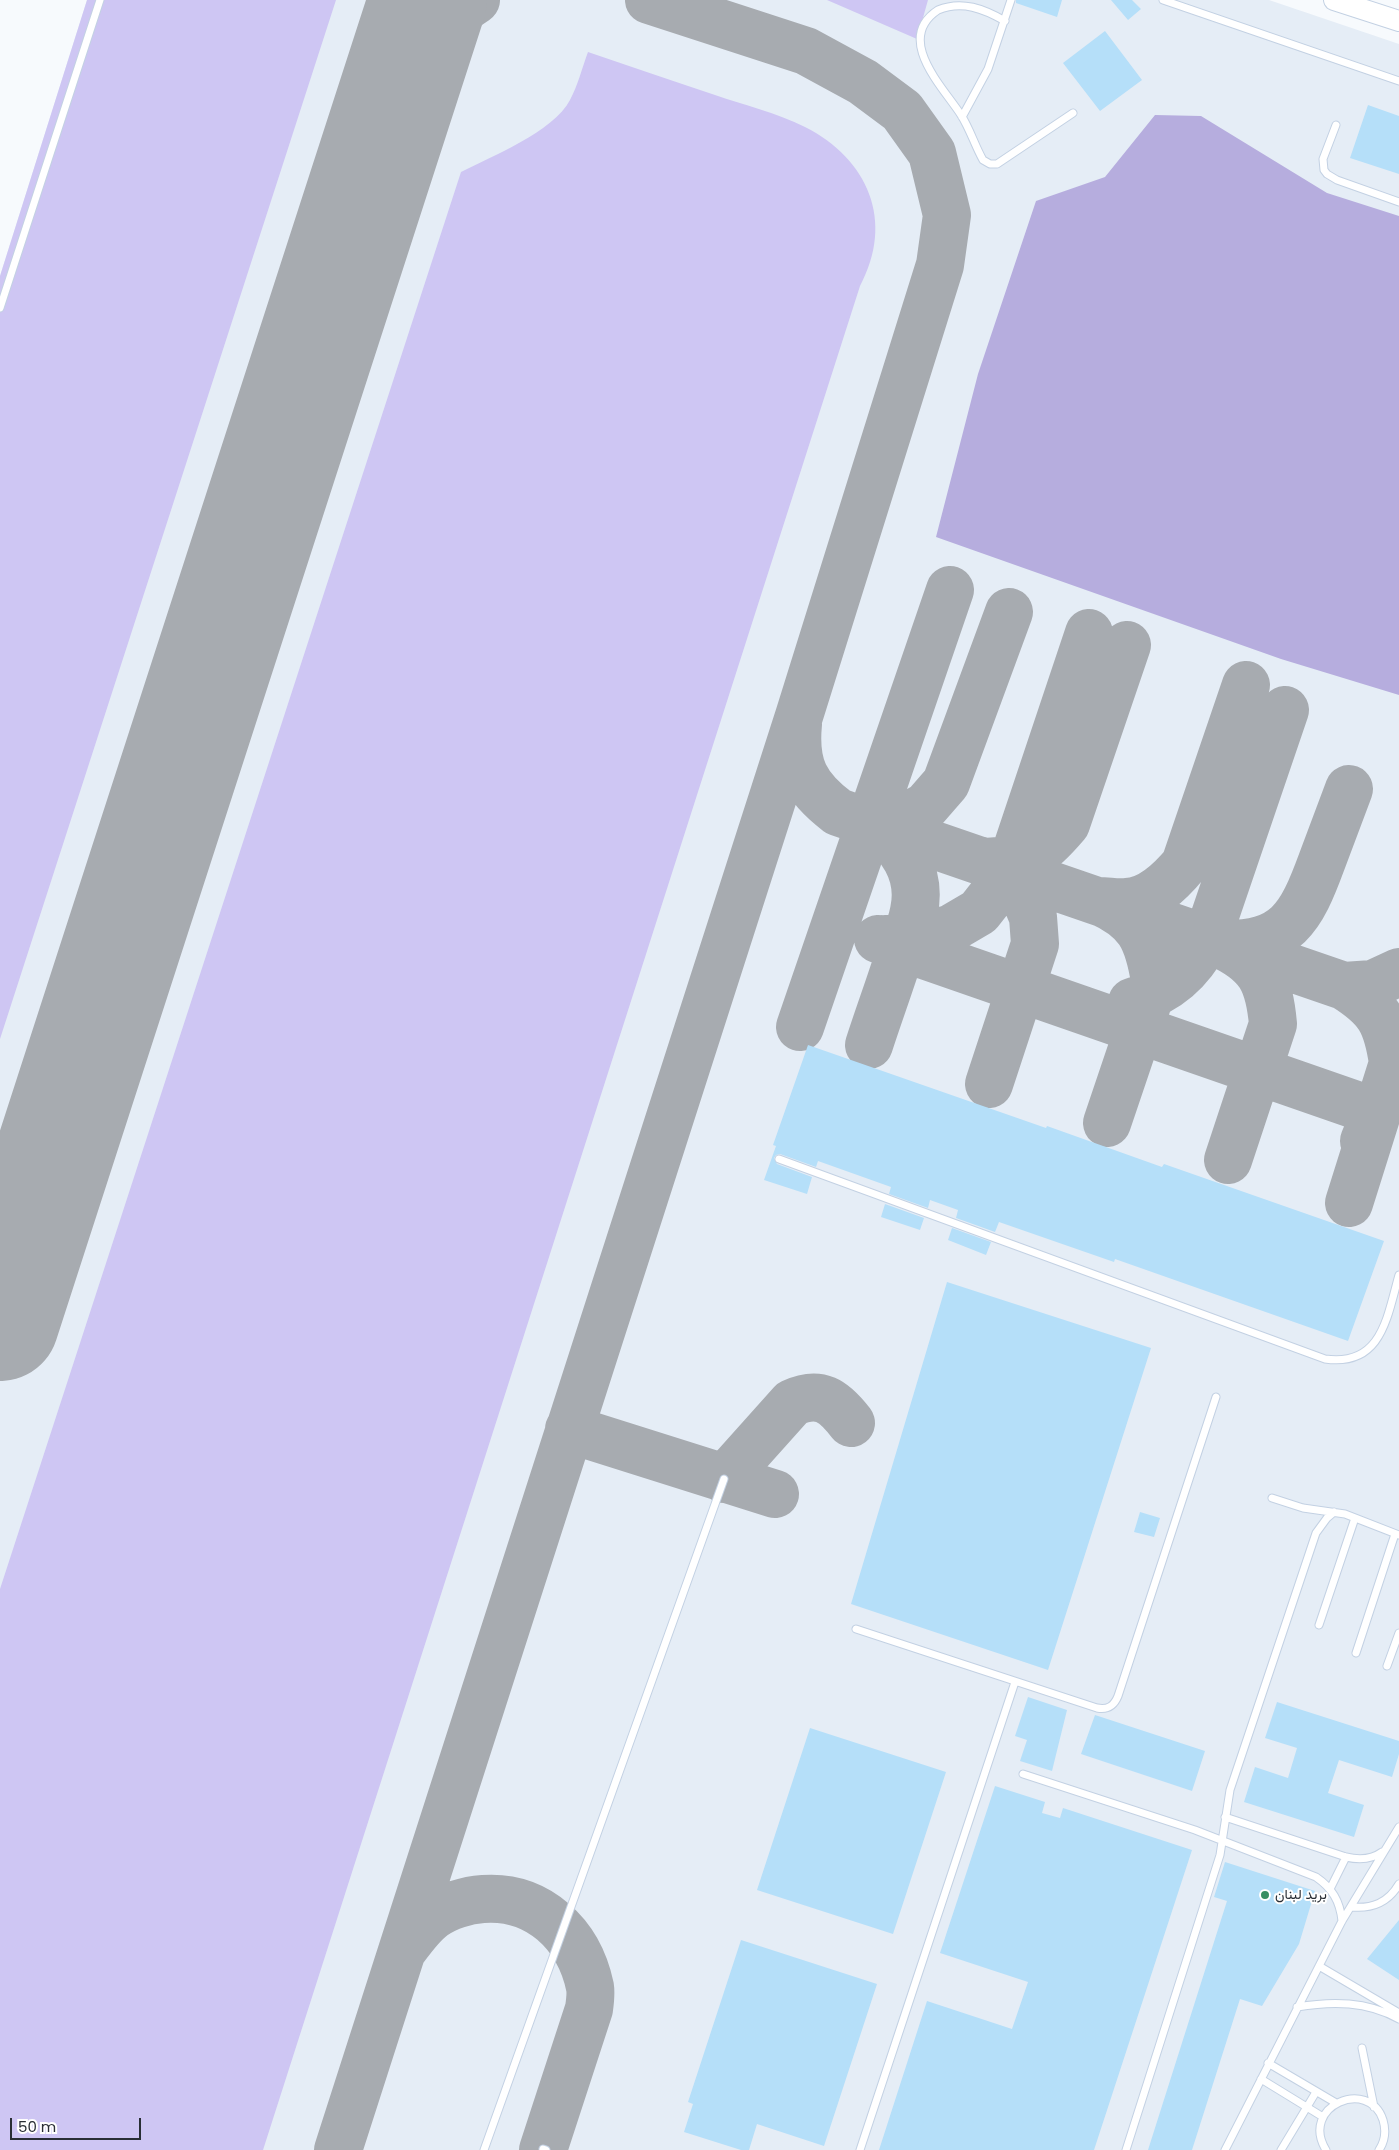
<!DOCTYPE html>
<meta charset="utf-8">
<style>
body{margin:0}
#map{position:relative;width:1399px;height:2150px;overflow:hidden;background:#f7fafd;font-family:Poppins,sans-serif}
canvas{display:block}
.scale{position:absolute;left:10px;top:2118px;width:131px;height:22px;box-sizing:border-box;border:2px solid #292e35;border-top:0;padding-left:6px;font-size:15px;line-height:18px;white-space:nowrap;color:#292e35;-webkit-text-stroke:4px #fff;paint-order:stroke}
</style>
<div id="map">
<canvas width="1399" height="2150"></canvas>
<div class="scale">50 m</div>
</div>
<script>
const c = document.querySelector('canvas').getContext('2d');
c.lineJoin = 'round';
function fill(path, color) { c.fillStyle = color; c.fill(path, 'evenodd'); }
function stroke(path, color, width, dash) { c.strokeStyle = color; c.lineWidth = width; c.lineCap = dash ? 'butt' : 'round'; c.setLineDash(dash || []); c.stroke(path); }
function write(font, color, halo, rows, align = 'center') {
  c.font = font + ' Poppins,Vazirmatn,sans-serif'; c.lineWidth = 4; c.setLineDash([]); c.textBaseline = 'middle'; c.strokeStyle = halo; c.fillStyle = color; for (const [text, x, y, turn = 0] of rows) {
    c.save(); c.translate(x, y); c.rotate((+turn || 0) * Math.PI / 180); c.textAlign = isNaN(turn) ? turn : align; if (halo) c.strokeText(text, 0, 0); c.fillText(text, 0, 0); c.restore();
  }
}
fill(new Path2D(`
 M87,0h1182l130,44v2106h-1399v-1874z`), '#e5edf6');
fill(new Path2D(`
 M87,0h249l-336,1039v-763z
 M827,0h101l-11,39z
 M588,52c42,14 84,29 127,43 29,10 62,18 90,32 63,32 90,94 55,159l-597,1864h-263v-561l461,-1417c31,-16 92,-40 109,-72 8,-15 12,-32 18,-48z`), '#cec6f3');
fill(new Path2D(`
 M1155,115l46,1 126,77 72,23v479l-118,-36 -345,-122 42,-163 58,-173 69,-24z`), '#b6adde');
stroke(new Path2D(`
 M371,176c16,-43 32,-109 63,-143 12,-13 27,-23 42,-33
 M798,724c-4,42 7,63 40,88l506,174c35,22 43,36 49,77l-44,140
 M878,939l498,173 -12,29
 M885,939h20l45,-10 29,-17 29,-37 81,-242
 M1344,986l29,-2 26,-12
 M1132,1002c36,-11 58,-31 75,-63l78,-229
 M800,1027l150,-437
 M869,1045c9,-28 19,-55 28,-83 6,-17 14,-34 17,-51 8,-38 -13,-69 -44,-88l31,-3 25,-14 20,-23 63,-171
 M989,1084l46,-140 -2,-27 -10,-24 -15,-18 -23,-13c44,-3 52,-4 81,-38l61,-179
 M1107,1123l48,-142c-7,-43 -16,-62 -56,-80 9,0 18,2 27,1 25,-1 44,-20 59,-38l61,-179
 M1228,1160l45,-136c-4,-43 -13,-61 -53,-80 67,2 81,-26 102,-83 9,-24 18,-48 27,-72
 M569,1429l206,65
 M724,1479l68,-76c28,-13 42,-2 59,20
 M403,1950c9,-12 18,-25 30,-34 14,-10 34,-16 50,-17 55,-4 96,35 107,88 1,6 0,15 -1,22l-46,141
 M338,2150l462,-1437 140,-448 7,-50 -15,-62 -30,-42 -39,-29 -57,-31 -157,-51`), '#a7abb0', 48);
stroke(new Path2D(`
 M0,1322l428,-1322`), '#a7abb0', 118);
fill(new Path2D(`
 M1016,0h46l-5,17 -41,-14z
 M1111,0h21l9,9 -13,11z
 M1105,31l37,49 -42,31 -37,-48z
 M1368,105l31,11v58l-49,-16z
 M808,1045l238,83 1,-2 115,41 2,-3 220,77 -36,100 -233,-82 -1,3 -115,-40 -4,10 -39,-14 2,-8 -28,-10 -2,8 -39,-14 2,-7 -73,-26 -2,6 -36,-13 -4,1 -2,3 3,6 35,13 -5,17 -43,-14 12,-34 -3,-1z
 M885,1204l39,14 -4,12 -39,-13z
 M952,1228l39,14 -5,13 -38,-15z
 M947,1282l204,66 -103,322 -197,-66z
 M1140,1512l20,6 -6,19 -20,-5z
 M1028,1697l39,13 -15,61 -32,-10 7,-21 -12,-4z
 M1277,1702l122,39v13l-7,23 -53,-17 -11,33 36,12 -10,32 -110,-35 11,-35 33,11 9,-30 -32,-10z
 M1095,1715l110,36 -13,40 -111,-37z
 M810,1728l136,44 -53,162 -136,-44z
 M995,1786l50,16 -3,11 18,5 3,-10 129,42 -98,300h-215l48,-149 85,28 16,-47 -88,-29z
 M1225,1862l90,29 -16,53 -37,62 -22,-7 -48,151h-44l79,-249 -13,-4z
 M1399,1920v60l-32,-21z
 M741,1940l136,44 -53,162 -67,-22 -8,26h-8l-57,-18 9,-28 -5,-2z`), '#b5dff9');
const lane = new Path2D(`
 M1163,0l236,81
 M1005,21c-21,-12 -43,-21 -67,-11 -44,29 5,77 23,105 9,14 14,31 22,45l7,4h7l76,-51
 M962,117l26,-48 23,-69
 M1336,125l-13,34 1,11 3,4 10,6 62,22
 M0,308l100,-308
 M779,1159l546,200c57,8 62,-42 74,-84
 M1272,1498l31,10 42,6 54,21
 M1319,1625l36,-107
 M856,1629l241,79c11,2 17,-2 21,-12l98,-299
 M1356,1653l39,-119
 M1387,1666l12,-33
 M1023,1774l172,56 121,47c16,11 24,24 26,44
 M1225,1817l121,40c13,3 25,3 36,-5
 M1330,1889l16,-32
 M1351,1907c21,2 37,-4 48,-23
 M1319,1966l80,47
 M1297,2007c35,-6 70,-6 102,12
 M1362,2048l12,59
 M1268,2063l68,40
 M1261,2079l62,38
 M543,2149l3,1
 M484,2150l240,-671
 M860,2150l155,-468
 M1126,2150l94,-295 10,-65 86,-257 11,-15 7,-6
 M1225,2150l117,-229 57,-94
 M1281,2150l35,-58
 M1326,2150c-27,-44 43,-73 57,-30 3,10 2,21 -4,30`);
const secondary = new Path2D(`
 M1334,0l65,21`);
stroke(lane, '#c3d1e3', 9);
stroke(secondary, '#c3d1e3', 22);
stroke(lane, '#fff', 7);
stroke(secondary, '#fff', 20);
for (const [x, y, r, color] of [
 [1265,1895,5,"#378e63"]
]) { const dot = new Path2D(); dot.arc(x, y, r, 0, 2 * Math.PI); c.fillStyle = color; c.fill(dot); stroke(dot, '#fff', 2); }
write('14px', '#292e35', '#fff', [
 ["بريد لبنان",1275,1895]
], 'left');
</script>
